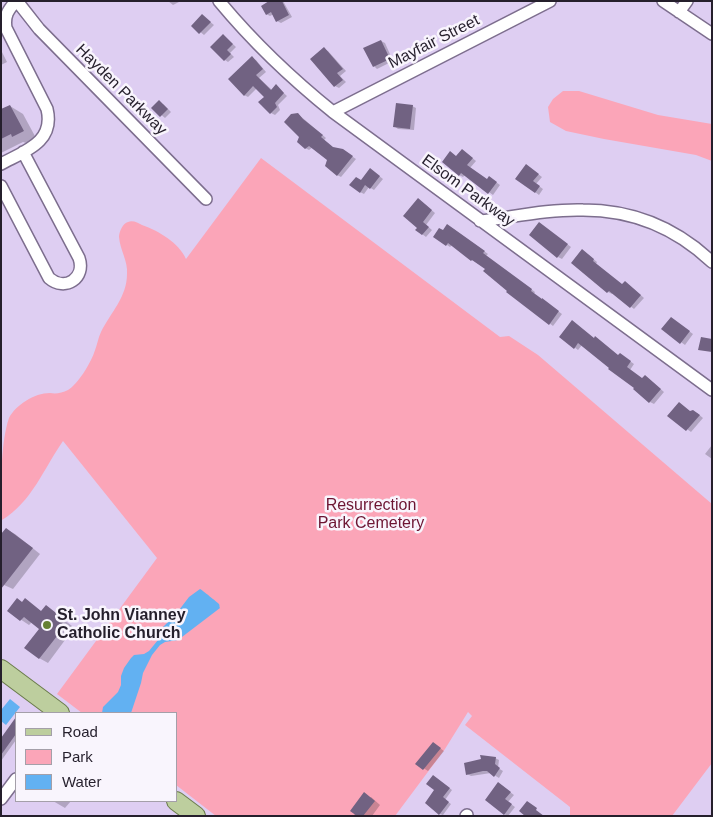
<!DOCTYPE html>
<style>
body{margin:0}
#map{position:relative;width:713px;height:817px;overflow:hidden;background:#decef2;font-family:Arial,sans-serif}
canvas{display:block}
.frame{position:absolute;inset:0;border:2px solid #251f2c;pointer-events:none}
.legend{position:absolute;left:15px;top:712px;width:162px;height:90px;box-sizing:border-box;background:#f9f5fd;border:1px solid #a49fa9;margin:0;padding:6px 9px;list-style:none;font-size:15px;color:#251f2c}
.legend li{display:flex;align-items:center;gap:10px;height:25px}
.legend b{width:25px;border:1px solid #a49fa9}
</style>
<div id="map">
<canvas width="713" height="817"></canvas>
<div class="frame"></div>
<ul class="legend">
<li><b style="height:6px;background:#bdce9e"></b>Road</li>
<li><b style="height:14px;background:#fba5b8"></b>Park</li>
<li><b style="height:14px;background:#62b1f2"></b>Water</li>
</ul>
</div>
<script>
const c = document.querySelector('canvas').getContext('2d');
c.lineJoin = 'round';
function fill(path, color) { c.fillStyle = color; c.fill(path, 'evenodd'); }
function stroke(path, color, width, dash) { c.strokeStyle = color; c.lineWidth = width; c.lineCap = dash ? 'butt' : 'round'; c.setLineDash(dash || []); c.stroke(path); }
function write(font, color, halo, rows, align = 'center') {
  c.font = font + ' Arial,sans-serif'; c.lineWidth = 5; c.setLineDash([]); c.textBaseline = 'middle'; c.strokeStyle = halo; c.fillStyle = color; for (const [text, x, y, turn = 0] of rows) {
    c.save(); c.translate(x, y); c.rotate((+turn || 0) * Math.PI / 180); c.textAlign = isNaN(turn) ? turn : align; if (halo) c.strokeText(text, 0, 0); c.fillText(text, 0, 0); c.restore();
  }
}
fill(new Path2D(`
 M563,91h16l79,24 54,9v37l-16,-6 -92,-16 -38,-8 -16,-9 -2,-15 5,-8z
 M261,158l239,179 9,-1 29,19 174,149v259l-40,53h-102v-9l-105,-82 7,-9 -4,-4 -23,37 -50,67h-179l-40,-31v-72h-94l-25,-19 100,-136 -94,-117c-19,27 -31,61 -61,79h-1c0,-29 -1,-76 8,-102 7,-13 25,-25 41,-25 6,1 12,0 18,-3 10,-6 22,-26 26,-37 3,-7 4,-15 7,-21 10,-20 26,-35 26,-58 1,-13 -7,-24 -8,-37 0,-5 4,-14 9,-15 5,-2 10,1 14,3 17,6 37,18 44,34z`), '#fba5b8');
fill(new Path2D(`
 M200,589c2,1 17,13 19,15 1,2 0,3 1,4l-42,32 -13,2 -5,3 -8,10 -9,18 -2,10 -10,30h-29l1,-6 15,-15 3,-7v-9l3,-8 7,-10 3,-3 10,-1 5,-3 9,-11 4,-12 14,-14 13,-17z
 M10,699l10,8 -14,18 -5,-4v-11z`), '#62b1f2');
fill(new Path2D(`
 M168,1h13l-8,4z
 M272,1h11l9,16 -11,6 -4,-2 -3,-7 -4,2 -4,-2z
 M203,16l11,9 -10,10 -11,-9z
 M224,36l12,11 -6,6 4,4 -6,5 -3,-2z
 M381,41l4,2 8,18 -16,8 -3,-3z
 M324,49l4,2 18,20 -6,5 6,6 -7,6 -4,-2z
 M1,50l6,12 -6,3z
 M252,58l4,2 10,12 -7,6 13,12 4,-4 11,10 -9,9 2,5 -5,5 -4,-2 -6,-16 -8,-9 -9,9 -4,-2z
 M163,104l8,8 -6,6 -12,-10z
 M10,106l13,8 13,24 -10,5 -3,-1 -22,11v-40z
 M412,106l4,2 -2,22 -16,-1 -4,-3z
 M298,114l28,24 -2,2 10,9 13,4 9,6 -15,18 -4,-2 -9,-15 -15,-13 -4,3 -4,-2 -4,-12z
 M466,153l10,8 -6,7 17,13 6,-1 7,5 -7,10 -28,-20 -2,2 -4,-2 -2,-18z
 M530,168l12,9 -6,7 7,5 -4,6 -4,-3z
 M374,172l9,7 -9,11 -5,-3 -5,7 -4,-2 1,-11z
 M422,202l13,11 -9,12 6,5 -6,7 -4,-3z
 M543,226l28,21 -9,12 -4,-2z
 M452,228l36,26 -2,2 49,36 -1,2 28,20 -9,12 -44,-35 -22,-22 -15,-9 -20,-15 -2,2 -3,-2 -4,-13z
 M586,253l11,9 -1,2 27,22 6,-1 15,13 -10,11 -21,-16 -1,1 -4,-2 -36,-29z
 M675,321l18,13 -8,11 -22,-16z
 M561,337l34,2 24,17 5,1 10,7 -4,6 13,10 2,-4 4,3 15,13 -10,12 -4,-2 -14,-15 -54,-42 -4,5z
 M691,412l6,1 6,5 -12,14 -22,-16z
 M712,445v14l-7,-5z
 M6,529l9,5 25,20 -27,35 -9,-4z
 M17,599l6,4 2,-3 17,12h12l18,14 -6,8 2,2 -20,27 -9,-5 1,-29 -8,-7 -3,3 -21,-14z
 M15,721h1v19l-15,21v-21z
 M437,746l7,5 -16,20 -11,-7z
 M495,758l4,2 -1,8 5,3 -4,7 -8,-5 -20,3 -4,-2z
 M436,778l16,12 -7,10 6,4 -8,11 -3,-1 -4,-24z
 M502,786l12,9 -6,7 7,5 -7,9 -4,-2z
 M371,797l9,8 -8,11h-19z
 M53,801h18l-6,7z`), '#0003');
fill(new Path2D(`
 M269,1h13l7,14 -13,7 -5,-10 -5,3 -5,-9z
 M202,14l9,8 -12,12 -8,-8z
 M223,34l10,10 -6,6 4,4 -7,7 -14,-14z
 M381,40l9,19 -17,8 -10,-19z
 M324,47l19,22 -6,4 6,7 -9,7 -24,-28z
 M252,56l11,13 -7,6 15,15 5,-6 8,9 -9,10 2,4 -7,7 -12,-12 6,-5 -11,-11 -9,10 -16,-17z
 M159,100l9,9 -8,8 -9,-9z
 M396,103l17,2 -3,24 -17,-2z
 M10,105l14,26 -12,6 -1,-3 -10,5v-30z
 M298,113l5,6 20,16 -2,2 12,10 10,2 10,7 -16,20 -12,-10 2,-6 -18,-14 -4,3 -8,-7 2,-5 -15,-15 7,-8z
 M462,149l11,9 -6,7 20,14 2,-3 8,6 -9,12 -27,-21 -2,3 -17,-14 8,-11 6,5z
 M526,164l13,10 -6,7 7,5 -5,7 -20,-14z
 M370,168l10,8 -10,13 -5,-4 -5,8 -11,-8 7,-8 5,3z
 M418,198l14,12 -9,12 6,5 -7,8 -7,-5 2,-2 -14,-12z
 M539,222l29,22 -11,14 -28,-23z
 M447,224l38,27 -2,2 49,36 -1,2 11,8v-1l17,13 -10,14 -43,-33 1,-1 -24,-20 2,-2 -13,-9 -1,1 -23,-18 -2,3 -13,-9 6,-9 4,2z
 M582,249l12,10 -1,2 29,23 3,-3 16,14 -11,13 -21,-17 -2,2 -36,-30z
 M671,317l19,14 -10,13 -19,-15z
 M572,320l22,18 1,-2 23,19 2,-2 11,8 -4,6 15,11 3,-3 16,14 -12,14 -16,-14 1,-1 -26,-19 1,-1 -31,-25 -4,6 -15,-12z
 M701,337l11,2v13l-14,-2z
 M679,402l11,9 3,-1 7,5 -14,16 -19,-15z
 M6,528l27,20 -32,41v-55z
 M17,598l5,4 3,-4 16,13 5,-6 19,15 -7,9 3,2 -22,28 -15,-11 15,-19 -15,-12 -4,4 -13,-10z
 M16,717v17l-15,21v-17z
 M433,742l8,6 -18,22 -8,-6z
 M480,755l16,2 -1,7 5,4 -6,9 -7,-6h-4l-17,4 -2,-12 17,-4z
 M433,775l17,13 -7,9 6,5 -10,13 -14,-12 9,-13 -8,-6z
 M498,782l13,10 -6,7 7,5 -8,11 -19,-15z
 M364,792l11,9 -12,15h-6l-7,-5z
 M527,801l10,7 -1,2 8,6h-19l-6,-5z`), '#716282');
const street = new Path2D(`
 M17,1l22,28 167,170
 M219,1c34,41 73,78 114,111l379,278
 M663,1l49,33
 M679,12l8,-11
 M333,112l217,-111
 M1,164c24,-13 54,-22 46,-55l-41,-81c-2,-12 2,-18 10,-27
 M1,186l48,92c16,14 37,0 30,-20l-56,-106
 M480,221c33,-4 69,-12 103,-11 49,0 93,18 129,52
 M1,799l15,-20
 M466,816l1,-1`);
const primary = new Path2D(`
 M1,669l59,44
 M176,801l20,15`);
stroke(street, '#7d6e8e', 14);
stroke(primary, '#6b7c4c', 20);
stroke(street, '#fff', 11);
stroke(primary, '#bdce9e', 18);
for (const [x, y, r, color] of [
 [47,625,5,"#668033"]
]) { const dot = new Path2D(); dot.arc(x, y, r, 0, 2 * Math.PI); c.fillStyle = color; c.fill(dot); stroke(dot, '#f9f5fd', 2); }
write('16px', '#251f2c', '#f9f5fd', [
 ["Mayfair Street",434,42,-27],
 ["Hayden Parkway",121,90,45],
 ["Elsom Parkway",468,191,36]
]);
write('16px', '#6d1533', '#f9f5fd', [
 ["Resurrection",371,506],
 ["Park Cemetery",371,524]
]);
write('bold 16px', '#251f2c', '#f9f5fd', [
 ["St. John Vianney",57,616],
 ["Catholic Church",57,634]
], 'left');
</script>
